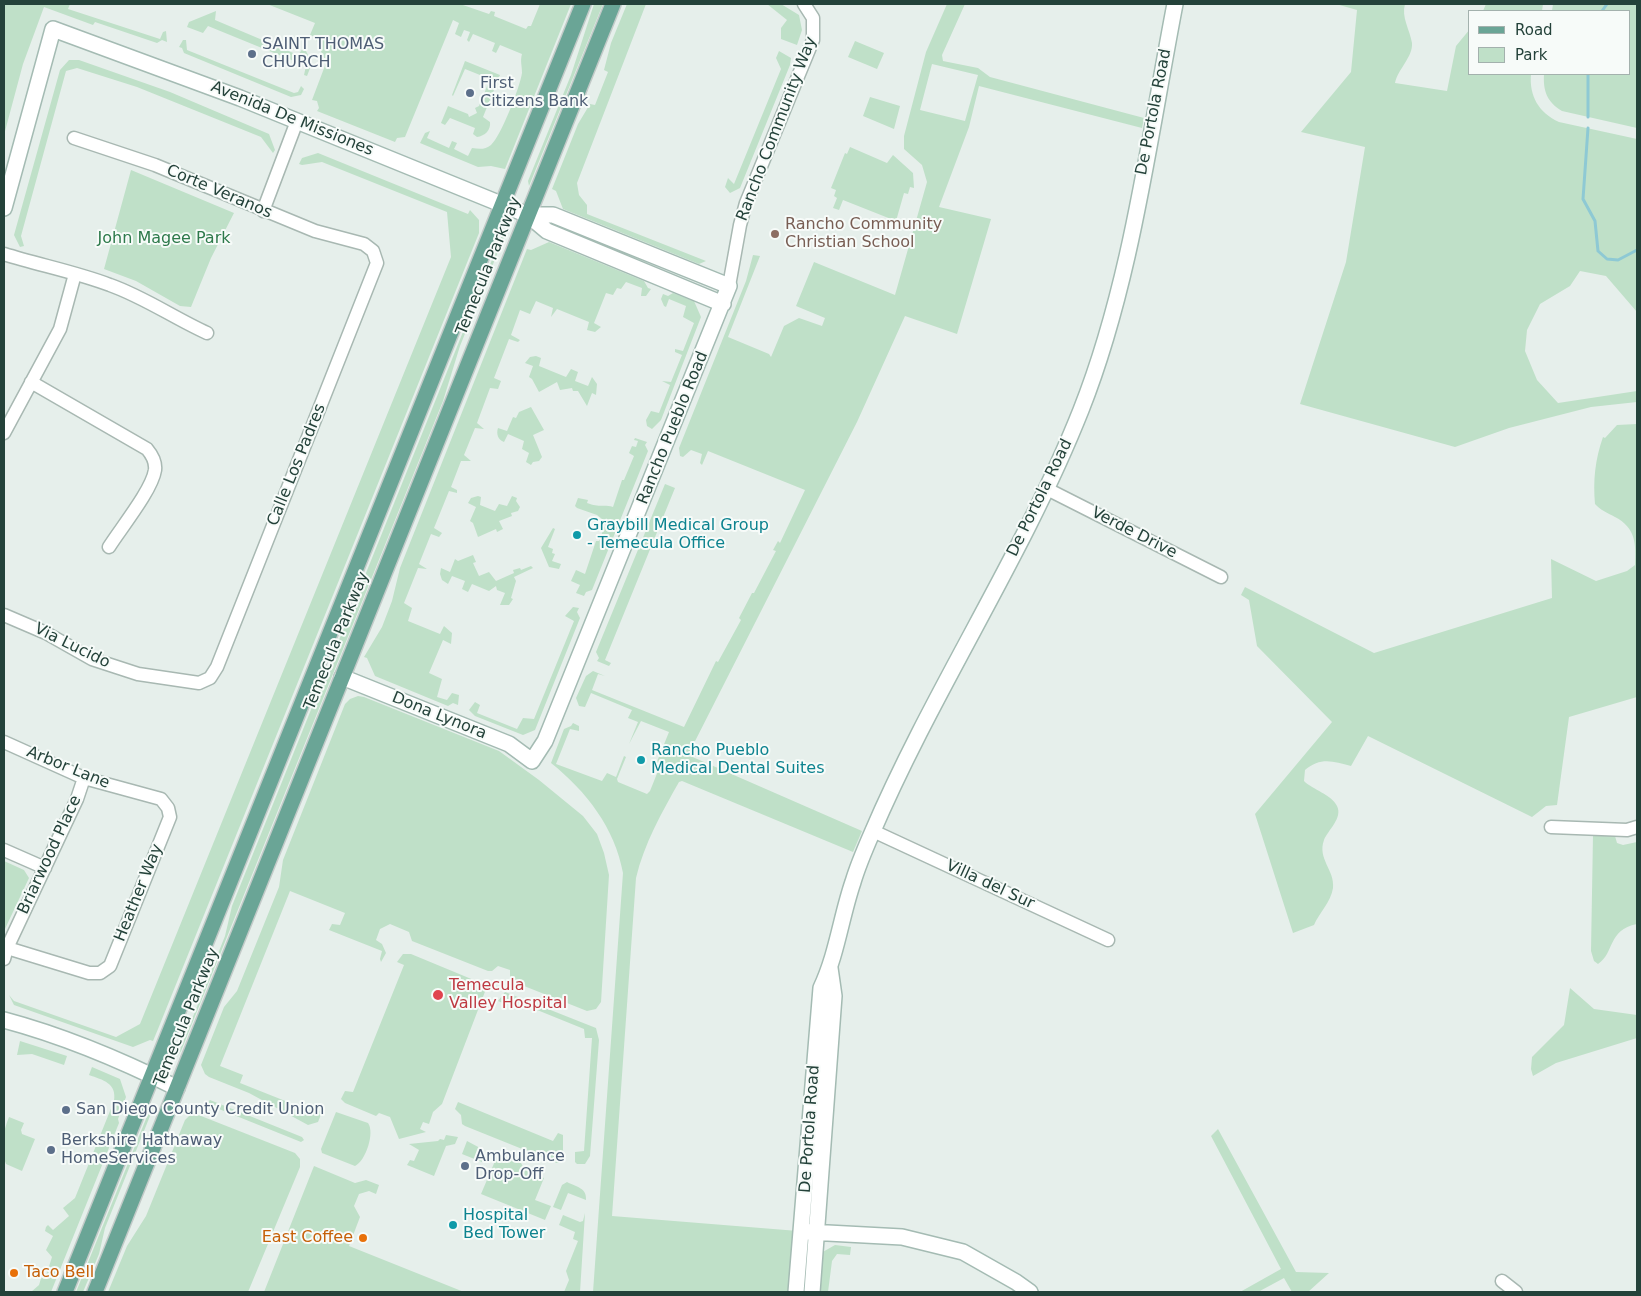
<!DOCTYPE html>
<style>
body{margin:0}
#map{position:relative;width:1641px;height:1296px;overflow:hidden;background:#e6efeb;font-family:"DejaVu Sans",sans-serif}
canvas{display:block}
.frame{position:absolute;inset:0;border:5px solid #24423a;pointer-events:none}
.legend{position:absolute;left:1468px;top:10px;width:162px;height:65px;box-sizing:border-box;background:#f7fbf9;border:1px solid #a3b1ad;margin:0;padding:6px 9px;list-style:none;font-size:15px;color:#24423a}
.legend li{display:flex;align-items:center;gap:10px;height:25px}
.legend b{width:25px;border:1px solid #a3b1ad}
</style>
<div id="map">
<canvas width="1641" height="1296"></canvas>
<div class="frame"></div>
<ul class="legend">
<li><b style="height:6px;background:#6aa596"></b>Road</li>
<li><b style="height:14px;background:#bfe0c8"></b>Park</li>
</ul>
</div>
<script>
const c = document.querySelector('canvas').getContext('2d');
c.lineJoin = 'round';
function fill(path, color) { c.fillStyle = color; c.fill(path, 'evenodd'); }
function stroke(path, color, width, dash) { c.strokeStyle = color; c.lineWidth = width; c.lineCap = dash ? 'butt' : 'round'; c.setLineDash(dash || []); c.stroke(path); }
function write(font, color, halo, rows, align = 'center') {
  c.font = font + ' "DejaVu Sans",sans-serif'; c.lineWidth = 4; c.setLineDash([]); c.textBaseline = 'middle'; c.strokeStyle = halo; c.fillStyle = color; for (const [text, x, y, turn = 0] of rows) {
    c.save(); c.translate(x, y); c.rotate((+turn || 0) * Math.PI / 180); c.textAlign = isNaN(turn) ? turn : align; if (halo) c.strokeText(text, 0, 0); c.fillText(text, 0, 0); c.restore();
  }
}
fill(new Path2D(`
 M4,4h66l-2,5 92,30 3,-7 3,-1 1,11 -5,-2 -5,3 -62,-21 -2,3 -49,-18 -21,57 -19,71z
 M267,4h193l29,10 2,-3 4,1 -1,4 32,13 2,-3h3l9,-22h31l-66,165 -14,-3 -13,1 -58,-24 5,-10 5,-2 -3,7 22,10 3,-7 5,2 -3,6 14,7 4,-8c7,1 13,2 19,-3 10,-9 29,-58 31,-72 0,-8 -2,-12 0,-19l-22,-9 -4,8 -4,-2 3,-8 -22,-9 -4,8 -2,-2 3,-8 -6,-2 -3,7 -6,-3 4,-11 -6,-3 -48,117 -8,1 -2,4 -78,-31 2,-3 -2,-7 -5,-1 14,-37 -11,-26 -5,-2 5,-12z
 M594,4h9l-74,182 -1,-5 43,-106z
 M627,4h19l-69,179 2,12 8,10v9l119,47 -7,3 -136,-55 -7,-18 -4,-2 26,-65 12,-20 5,1 13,-33 -4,-2 7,-27z
 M767,4h14l18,11 3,15 -5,15 -16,-6v-11l6,-8z
 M947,4h18l-23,51 1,6 35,7 12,9 154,41 -2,10 -163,-42 -10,41 -30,80 52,12 -34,115 -52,-18 -48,106 -169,333 174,76 -9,21 -171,-71 -3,1c-17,30 -35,62 -43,96l-24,338 186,15 -6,61h-199l30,-419c-8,-45 -37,-82 -72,-110l13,-34 7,-3 2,-3 6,3v5l-9,-2 -14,35 46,17 5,-8 9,4 8,-21 2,1 -9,22 1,3 29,12 3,-3 10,-25 -4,-2 13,-32 -28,-11 -12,23 9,-22 -10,-4 4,-8 -41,-17 -6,14 -6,-1 -3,-8 10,-22 7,-5 12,5 -7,-2 -6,16 92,37 32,-66 2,1 23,-42 -2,-2 13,-25h2l22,-42 -3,-1 5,-9 2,2 25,-53 -97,-39 -6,14 -2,-2 2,-9 -11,-4 -8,7 -3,-1 -1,-8 67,-167 7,-26 7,1 -32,81 41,17 2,3 13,-31 15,-8 23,8 3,-8 -29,-12 18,-44 81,33 32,-113 -5,-17 -18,-16v-13l22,-84zM932,64l46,11 -13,46 -45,-11z
 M1336,4h69c-4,13 5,26 7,39 1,14 -14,26 -17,40l52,8 9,-45 14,-17v45h61c-2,22 8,39 28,48l78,17v173l-31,-36 -26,-5 -10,15 -30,18 -13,26 -2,21 12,29 21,23 79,-12v11l-46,5 -82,21 -54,19 -155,-43 46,-142 19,-115 -64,-15 50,-60 6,-62z
 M1486,4h57l-1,7h-59z
 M1553,4h84v124l-75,-17c-15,-9 -19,-20 -18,-37h86v-63h-78z
 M216,11l-1,9 83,35 6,-8 8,16 -5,13 -3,-1 2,-9 -98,-40 -5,7 -16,-6 2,-5z
 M183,40h3l1,10 107,43 4,-1 3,-6 3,3 -3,6 -10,2 -107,-44 -2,-5 -3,-1z
 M855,41l29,12 -7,16 -29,-12z
 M779,51l12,7 -1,7 -50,123 -10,5 -5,-6 3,-9 6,6 47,-115 -5,-11z
 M69,60h10l91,32 99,42 6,16 -2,3 -12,-16 -124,-50 -60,-19 -11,3 -45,165 3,10 -4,1 -6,-12 46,-165z
 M465,61l35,14 -17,42 7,5c1,8 -5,14 -13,15l-4,-3 2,-6 -25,-10 -5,7 -4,-2 7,-17 20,8 1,3 8,-4 -2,-5 4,-2 11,-27 -25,-10 -12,27 -1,-1z
 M870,97l30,9 -6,23 -31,-13z
 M850,147l37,16 6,-8 20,18 1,15 -4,-1 -2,7 -4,-1 -8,28 -53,-21 -4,10 -6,-2 4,-10 -3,-2 2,-6 -5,-2 14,-35 2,1z
 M318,153l150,61 2,-4 9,10v13l-321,796 -5,12 -3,-1 -17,7 -119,-42 -5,-10 5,6 102,36 24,-13 311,-767 -4,-45 -125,-50 -20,3 -3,-1 3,-6z
 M131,170l103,43 -23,45 -20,49 -11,-1 -44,-25 -32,-12z
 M502,235l2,2 -44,109 -17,55 -262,650 -4,6 48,-121 7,-30z
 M549,242l95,39 4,7 3,1 -5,7h-5l1,-8 -16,-6 -5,7 -4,-1 -4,7 -7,-2 -12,30 7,4 -6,5 -8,-2 2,-8 -32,-13 -6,8 2,-9 -17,-7 -6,13 -10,-4 -9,25 9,5 -2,2 -9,-3 -15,39 7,3 -3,8 -8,-1 -13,35 7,6 -9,-1 -11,27 7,6h-10l-10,26 6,3v3l-8,-2 -15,37 8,5 -3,4 -8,-3 -12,30 8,5 -9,-1 -14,35 8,5 -4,13 32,13 4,-8 8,7 -1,11 -8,-4 -14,33 13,6 -5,18 10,3 5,-7 7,2 -1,10 -5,-2 -5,3 -73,-30 -8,-18 -3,-1 18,-30 10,-26 8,-33 127,-319 4,1z
 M673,293l21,8 7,16 -40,103 -9,9 -5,-3 -1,-6 5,-9 8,2 11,-28 -8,-4 9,1 11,-27 -7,-3v-3l8,2 11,-28 -11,-6 3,-11 -17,-7 -3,8 -2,-1 -3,-7 2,-5 5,2z
 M536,356l5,2 -2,8 27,11 5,-8 7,3 -3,9 13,5 4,-9 5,7 -1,11 -4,-2 -5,13 -9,-15h-5l-1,-3 -12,2 -3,-8 -18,10 -7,-13 -3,-2 4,-11 -8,-3 5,-6z
 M531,407l13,23 -11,5 9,22 -3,4 -6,1 -2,3 -5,-3 3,-9 -7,-4 2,-8 -16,-7 -4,8c-6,-2 -8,-8 -6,-14l9,3 6,-14 3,1 3,-6z
 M1637,424v273l-68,20 -12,88 -11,1 -14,11 -164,-81 -17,30c-18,-5 -31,-9 -46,4l-1,11c9,9 27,13 33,25 6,12 -9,24 -13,34 -7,19 11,30 9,48 -2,14 -14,25 -19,37l-21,8 -38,-119 77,-92 -75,-76 -8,-46 -8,-5 4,-8 129,66 178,-55 -1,-39 45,22 31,-10 8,-6c1,-21 1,-37 -20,-48 -7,-4 -15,-7 -20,-13 -2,-24 0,-44 8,-67l2,1 12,-13z
 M635,438l12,4 -2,3 3,6 -56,139 -6,2 -2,4 -8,-3 4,-8 -9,-4 5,-11 9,4 11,-33h3l7,-18 -5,-2 1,-2 -5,-4 -20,-7 -2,-2 3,-8 10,2 -1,3c13,5 17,1 26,4l9,-27h2l10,-24 -5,-3 3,-7 4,1 2,-6 -4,-1z
 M665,484l10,4 -70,172 6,3 -2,3 -12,-5 2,-3 -3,-6z
 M478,496l3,1 -1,8 15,6 4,-7 8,2 5,-10 5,2 -1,3 4,6 -2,4 -7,2 1,3 -13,5 4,8 -6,3 -1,-3 -18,8 -5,-14 -3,-2 6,-14 -8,-4 3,-5z
 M553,528l2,1 -7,18 5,2 -1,4 3,1 -3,7 9,3 -2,5 -10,-2 -8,-19z
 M473,555l3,7 -3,1 6,13 10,-4 7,9 18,-8 -1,-3 7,-2 1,2 10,-4 2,2 -19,9 2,4 -5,17 2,1 -4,6h-9l5,-12 -8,-3 -1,-4 -7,5 -17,-7 -4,8 -6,-3 3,-8 -13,-5 -4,8 -6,-4 -2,-6 1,-6 9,4 5,-13 3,2z
 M573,607l6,1 -2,4 3,6 -45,112 -12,5 -48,-19 -6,-6 6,-8 5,3 -3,8 40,16 6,-11 11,1 40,-98 -9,-5z
 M358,696l6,1 135,54 40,29 44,36 14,18 7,19 5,22 -8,127 -5,7 -9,2 -73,-29 -4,-4v-8l-12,-4 -6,5h-4l-76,-30 -3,-9 -19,-8 -10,5 -4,11 6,4 4,9 -5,9 -1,-3 2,-8 -53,-21 3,-6 8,1 5,-12 -55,-22 -70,175 23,9 -3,8 78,31 4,-8 2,1 -6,15 -10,3 -59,-32 -40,-16 -4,-3 -4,-9 23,-58 13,-16 42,-104 4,-27 62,-156 5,-5z
 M1593,835l22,1 2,7 6,2 14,-3v82c-30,6 -22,29 -39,40l-4,-3 -3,-10z
 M4,861l20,9 5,8 -25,53z
 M403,954h8l70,29 5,6 -44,115 -9,8 -4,12 -6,-2 -3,7 6,3 -27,7 -9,-22 -11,-4 -3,3 -31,-13 -4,-4 4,-8 8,1 51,-127 -7,-3z
 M1570,988l24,21 43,6v23l-81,25 -23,13 -2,-7 1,-12 32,-32z
 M505,992l91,36 3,12 -9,116 -5,8h-8l-2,-2v-10l9,-1 8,-113h-7l-1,-9 -74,-30 -3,6 -9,-4z
 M20,1041l47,15 -3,9 -32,-11 -15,1z
 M92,1067l28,12 6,18 -8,22 1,4 -68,169h-20l8,-7 3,-10 4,1 6,-19 -6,-7 7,-14 -8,-5 1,-4 2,-2 5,5 16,-14 -6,-8 12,-10 39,-97c3,-18 -11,-21 -25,-26z
 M210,1100l92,37 2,3 -3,2 -92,-37 -1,-3z
 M458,1102l95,39 5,-8 5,2v27l-6,1 -92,-37 -3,-2 -1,-9 -6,-6z
 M152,1104l2,2 -49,122 -6,26 -16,38h-7z
 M336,1112l32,11c7,9 -2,38 -13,43l-33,-13 -1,-4z
 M196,1114l99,39 5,6v8l-52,125h-140l19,-46 19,-30 39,-96 5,-5z
 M9,1117l15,6 -3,7 1,4 13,5 -13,32 -16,-7c-6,-14 -3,-33 3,-47z
 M1218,1129l78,143 33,1 -21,19h-16l-8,-14 -26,14h-18l41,-23 -70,-133z
 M446,1135l12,2 -3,7 -9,2 -12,30 -27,-11 3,-5 4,1 5,-11 -10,-6 29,-3 2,-2 4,1z
 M467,1141l15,8 2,8 -2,5 -20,-8z
 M498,1154l23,9 4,7 19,8 -9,22 16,6 -6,14 -64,-26z
 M314,1166l41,17 11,-3 13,5 -3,9 -7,-3 -10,3 -5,12 6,11 -11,29 115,46h-200z
 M567,1182c10,5 20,6 19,18l-18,-7 -7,17 -8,-3 9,-22z
 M585,1213l-5,79h-16l5,-12 -3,-9 12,-30 -5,-2 2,-7 -16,-7 4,-10 17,7 3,-1z
 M835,1245l16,2 -1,8 -13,-1 -5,7 -4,31h-11l4,-39z`), '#bfe0c8');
stroke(new Path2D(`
 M1602,11l5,-7
 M1588,117v-43
 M1588,128l-5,71 12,22 3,30 9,8 11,1 19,-10`), '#8ec9d4', 3);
const street = new Path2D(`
 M263,211l34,-90
 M4,254c35,11 72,18 106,31 34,12 64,33 97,48
 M729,286l11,-61 6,-22 67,-163v-22l-9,-14
 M31,382l116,67c5,6 9,13 8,21 -3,20 -34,58 -46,77
 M4,433l56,-104 15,-55
 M1047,489l174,88
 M4,615l42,18 46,26 46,15 61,9 11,-5 7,-11 160,-404 -4,-12 -9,-7 -49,-13 -160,-66 -81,-27
 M4,742l80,36 77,21 7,9 2,9 -60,149 -10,7h-11l-85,-26
 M1551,827l76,3 10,-3
 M873,831l235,109
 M4,850l41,18
 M4,959l3,-11 70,-149 7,-21
 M1502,1281l14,11`);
const secondary = new Path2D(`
 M4,208l49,-179 187,69 288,117h25l176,71 -184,455 -13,20 -23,-17 -167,-67
 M528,215l19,16 176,73
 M4,1020c60,16 117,40 173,68
 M809,1232l93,5 61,15 53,30 14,10
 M796,1292l25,-304c16,-34 20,-71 32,-106 5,-17 12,-33 19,-49 62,-145 151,-277 209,-423 50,-126 68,-272 94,-406
 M812,1292l22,-296 -4,-28`);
const primary = new Path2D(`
 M65,1292l518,-1288
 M95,1292l518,-1288`);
stroke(street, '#a8b8b2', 15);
stroke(secondary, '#a4bbb3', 18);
stroke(primary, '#c2cac8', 18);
stroke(street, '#fff', 12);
stroke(secondary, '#fff', 15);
stroke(primary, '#6aa596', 15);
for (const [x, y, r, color] of [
 [252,54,5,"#5c6f8a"],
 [470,93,5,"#5c6f8a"],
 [775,234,5,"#8d6e63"],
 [577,535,5,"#0f9aa8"],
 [641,760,5,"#0f9aa8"],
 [438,995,6,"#e0444e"],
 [66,1110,5,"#5c6f8a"],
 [51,1150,5,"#5c6f8a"],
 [465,1166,5,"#5c6f8a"],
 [453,1225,5,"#0f9aa8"],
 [363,1238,5,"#e8710a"],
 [14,1273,5,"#e8710a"]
]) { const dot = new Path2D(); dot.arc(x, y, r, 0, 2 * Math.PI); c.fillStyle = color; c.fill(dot); stroke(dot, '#f7fbf9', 2); }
write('16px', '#4e5e75', '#f7fbf9', [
 ["SAINT THOMAS",262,45],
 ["CHURCH",262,63],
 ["First",480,84],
 ["Citizens Bank",480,102],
 ["San Diego County Credit Union",76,1110],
 ["Berkshire Hathaway",61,1141],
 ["HomeServices",61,1159],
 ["Ambulance",475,1157],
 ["Drop-Off",475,1175]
], 'left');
write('16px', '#24423a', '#f7fbf9', [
 ["De Portola Road",1154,112,-79],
 ["Avenida De Missiones",292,119,22],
 ["Rancho Community Way",777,129,-69],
 ["Corte Veranos",219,192,23],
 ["Temecula Parkway",489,266,-68],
 ["Rancho Pueblo Road",673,428,-68],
 ["Calle Los Padres",297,465,-68],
 ["De Portola Road",1040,498,-64],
 ["Verde Drive",1134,533,27],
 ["Temecula Parkway",337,641,-68],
 ["Via Lucido",72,646,26],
 ["Dona Lynora",439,716,22],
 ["Arbor Lane",68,768,22],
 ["Briarwood Place",50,855,-65],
 ["Villa del Sur",990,885,25],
 ["Heather Way",139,893,-68],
 ["Temecula Parkway",187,1017,-68],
 ["De Portola Road",810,1129,-86]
]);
write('16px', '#785e54', '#f7fbf9', [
 ["Rancho Community",785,225],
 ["Christian School",785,243]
], 'left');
write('16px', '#2d7a4b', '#f7fbf9', [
 ["John Magee Park",164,239]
]);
write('16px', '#0d838f', '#f7fbf9', [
 ["Graybill Medical Group",587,526],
 ["- Temecula Office",587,544],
 ["Rancho Pueblo",651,751],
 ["Medical Dental Suites",651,769],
 ["Hospital",463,1216],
 ["Bed Tower",463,1234]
], 'left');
write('16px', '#be3a42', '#f7fbf9', [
 ["Temecula",449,986],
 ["Valley Hospital",449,1004]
], 'left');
write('16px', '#c56008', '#f7fbf9', [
 ["East Coffee",353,1238],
 ["Taco Bell",24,1273,"left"]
], 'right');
</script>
